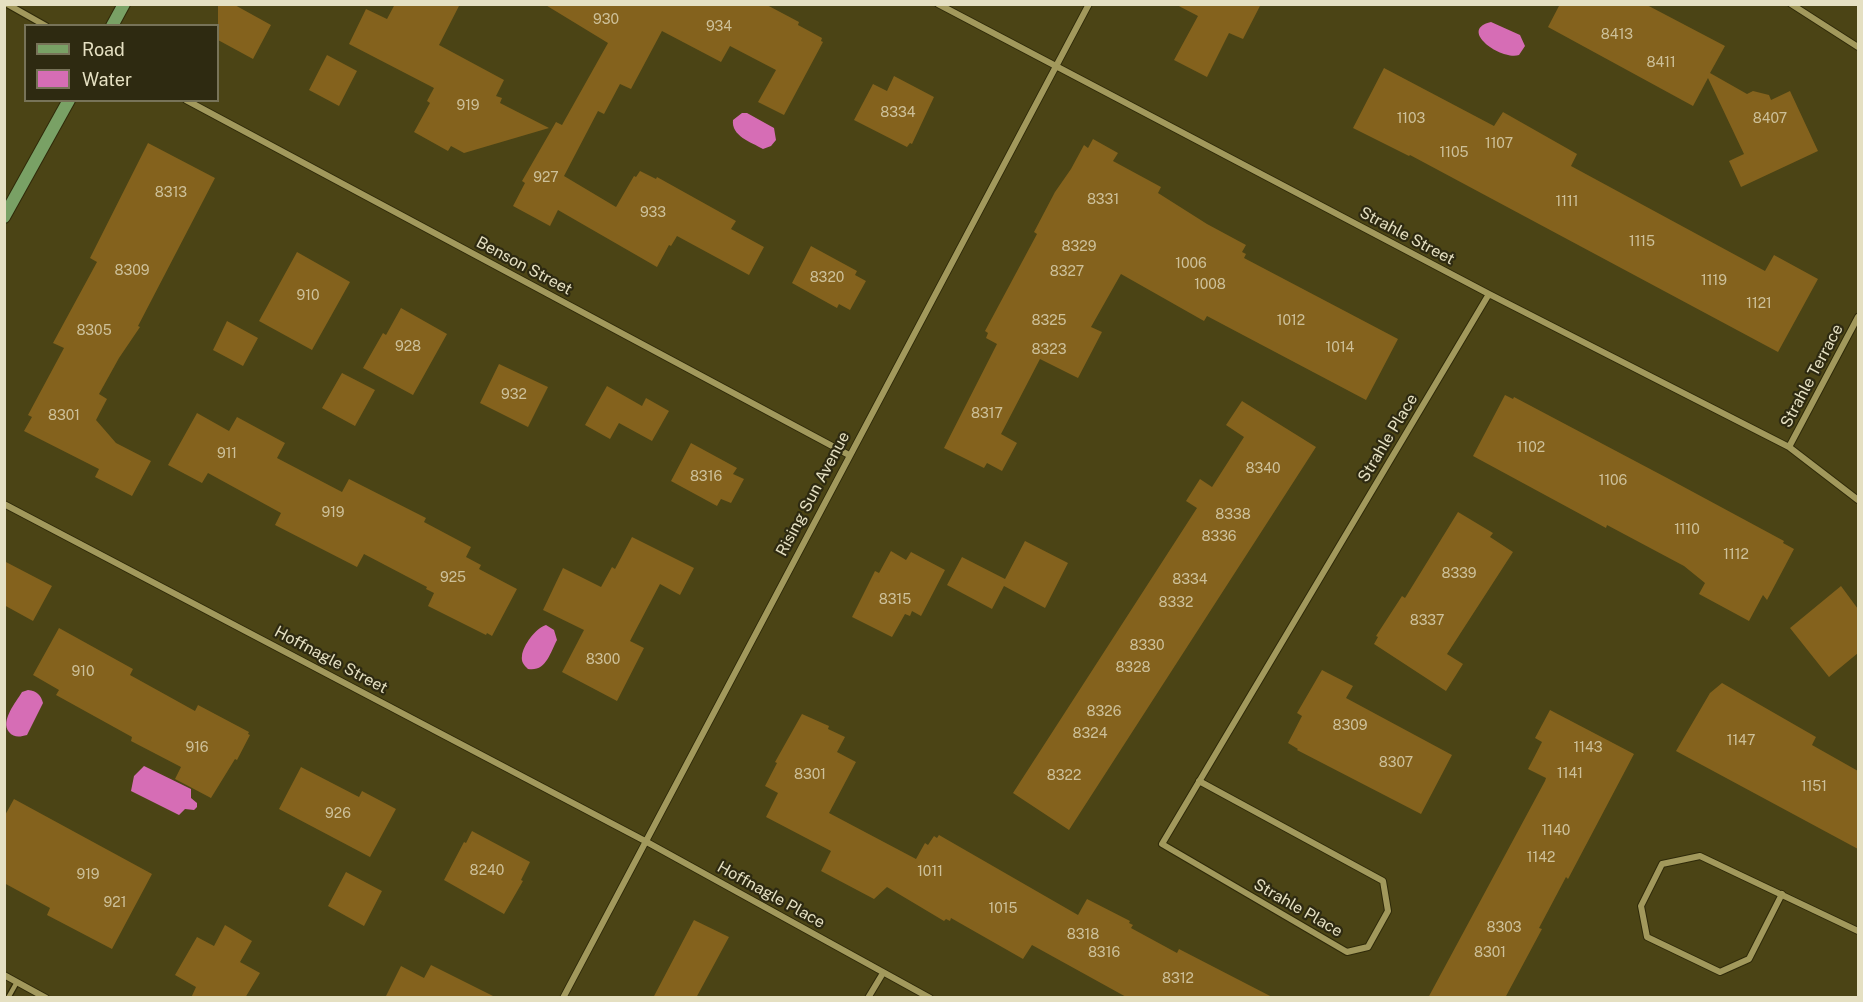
<!DOCTYPE html>
<style>
body{margin:0}
#map{position:relative;width:1863px;height:1002px;overflow:hidden;background:#4b4415;font-family:"Public Sans",sans-serif}
canvas{display:block}
.frame{position:absolute;inset:0;border:6px solid #e5e0c2;pointer-events:none}
.legend{position:absolute;left:24px;top:24px;width:195px;height:78px;box-sizing:border-box;background:#2e2a11;border:2px solid #777358;margin:0;padding:8px 10px;list-style:none;font-size:18px;color:#e5e0c2}
.legend li{display:flex;align-items:center;gap:12px;height:30px}
.legend b{width:30px;border:2px solid #777358}
</style>
<div id="map">
<canvas width="1863" height="1002"></canvas>
<div class="frame"></div>
<ul class="legend">
<li><b style="height:8px;background:#79a165"></b>Road</li>
<li><b style="height:16px;background:#d66db5"></b>Water</li>
</ul>
</div>
<script>
const c = document.querySelector('canvas').getContext('2d');
c.lineJoin = 'round';
function fill(path, color) { c.fillStyle = color; c.fill(path, 'evenodd'); }
function stroke(path, color, width, dash) { c.strokeStyle = color; c.lineWidth = width; c.lineCap = dash ? 'butt' : 'round'; c.setLineDash(dash || []); c.stroke(path); }
function write(font, color, halo, rows, align = 'center') {
  c.font = font + ' "Public Sans",sans-serif'; c.lineWidth = 4.5; c.setLineDash([]); c.textBaseline = 'middle'; c.strokeStyle = halo; c.fillStyle = color; for (const [text, x, y, turn = 0] of rows) {
    c.save(); c.translate(x, y); c.rotate((+turn || 0) * Math.PI / 180); c.textAlign = isNaN(turn) ? turn : align; if (halo) c.strokeText(text, 0, 0); c.fillText(text, 0, 0); c.restore();
  }
}
fill(new Path2D(`
 M1491,22l29,13 5,11 -6,9c-17,6 -62,-25 -28,-33z
 M742,113h5l27,15 2,12 -5,6 -8,3c-12,-7 -32,-13 -30,-29z
 M546,625l8,5 3,10c-7,13 -11,32 -29,29 -4,-4 -7,-7 -6,-13 1,-11 14,-28 24,-31z
 M28,690c9,1 13,5 15,13l-16,32c-7,2 -13,3 -18,-3 -9,-11 7,-30 13,-40z
 M144,766l47,23v9l6,5v4l-3,3 -9,-1 -6,6 -48,-24 3,-15z`), '#d66db5');
fill(new Path2D(`
 M218,4h15l38,21 -18,34 -35,-19z
 M395,4h65l-21,41 65,35 -8,16 6,2 -2,5 49,25 -85,25 -13,-7 -3,5 -34,-19 16,-29 -3,-2 7,-13 -85,-44 17,-35 21,10z
 M544,4h221l34,18 -1,3 24,13 -1,3 2,1 -39,73 -26,-13 18,-32 -46,-24 -9,16 -59,-31 -31,58 -11,-5 -16,30 -6,-3 -34,65 52,31 18,-31 2,1 4,-6 16,8 1,-2 79,44 -5,8 33,18 -15,28 -72,-39 -6,10 -2,-1 -12,22 -99,-57 -8,16 -37,-20 12,-23 -3,-2 34,-59 6,3 46,-82z
 M1175,4h86l-18,35 -14,-6 -22,44 -33,-17 24,-44z
 M1560,4h85l80,42 -15,27 37,21 6,-3 16,4 2,5 19,-9 28,60 -77,36 -12,-26 15,-7 -36,-76 -15,28 -145,-79z
 M327,55l30,16 -18,35 -30,-16z
 M1384,68l110,58 9,-14 74,42 -6,12 194,105 9,-16 44,24 -40,73 -368,-197 -1,1 -56,-28z
 M894,76l40,21 -22,47 -2,-1 -3,4 -53,-27 19,-36 14,7z
 M1093,139l25,14 -5,8 48,26 -3,6 49,31 39,21 -4,7 4,2 -2,4 154,81 -32,61 -159,-84 -3,5 -83,-47 -30,53 11,5 -24,46 -38,-19 -39,75 16,9 -15,28 -15,-8 -3,5 -40,-20 53,-104 -11,-6 2,-5 -3,-2 52,-97 -3,-2 21,-40 16,-23 13,-24 4,3z
 M148,143l67,35 -77,148 2,1 -21,31 -20,36 8,5 -11,21 20,23 35,18 -19,35 -37,-19 4,-8 -75,-38 8,-14 -4,-2 36,-67 -11,-5 44,-81 -7,-4z
 M811,246l46,25 -2,4 11,6 -16,29 -11,-6 -2,4 -45,-25z
 M297,252l53,30 -38,68 -53,-29z
 M401,308l46,26 -34,61 -50,-27 20,-35 3,2z
 M227,321l31,17 -15,28 -30,-16z
 M499,364l49,23 -20,40 -48,-24z
 M342,373l33,17 -20,36 -33,-18z
 M607,386l35,20 4,-8 23,13 -17,30 -33,-18 -9,16 -25,-14z
 M1505,395l8,4 1,-2 155,82 115,62 -1,2 11,6 -27,51 -4,-5 -14,26 -50,-27 6,-11 -21,-17 -77,-41 -1,3 -133,-72z
 M1242,401l74,46 -247,383 -56,-37 184,-285 -11,-7 14,-22 12,8 32,-50 -18,-12z
 M197,413l32,18 8,-14 48,26 -8,15 65,34 7,-13 77,39 -2,4 47,25 -5,10 15,8 -2,4 38,20 -25,47 -5,-3 -1,2 -58,-29 6,-13 -8,-4 1,-2 -63,-33 -7,13 -82,-42 6,-12 -73,-40 -6,10 -34,-18z
 M691,443l46,25 -4,6 11,5 -13,24 -10,-4 -4,7 -46,-25z
 M1458,512l35,21 -3,4 23,15 -66,102 16,10 -17,27 -72,-47 4,-7 -2,-1 26,-40 3,2z
 M632,537l62,31 -14,27 -20,-11 -30,57 14,7 -27,53 -55,-29 22,-42 -41,-20 20,-42 38,19 11,-20 3,2z
 M1025,541l43,22 -23,45 -41,-22 -12,23 -45,-24 15,-28 43,22z
 M891,551l15,9 5,-8 34,18 -24,46 -9,-5 -2,5 -5,-2 -13,23 -40,-20 23,-46 4,2z
 M4,561l48,25 -19,35 -29,-16z
 M1841,586l17,23v44l-29,24 -39,-49z
 M59,628l74,41 -3,6 65,36 3,-6 51,27 -1,2 2,1 -13,25 -2,-1 -24,39 -36,-19 6,-12 -50,-26 1,-4 -76,-42 3,-5 -26,-15z
 M1322,670l31,16 -7,12 106,57 -31,59 -124,-64 1,-1 -10,-6 14,-27 -5,-3z
 M1722,683l94,54 -4,8 46,26v78l-182,-98 34,-58z
 M1550,710l84,44 -66,125 -2,-2 -27,51 3,1 -37,69h-77l117,-217 1,-3 -18,-9 14,-27 -7,-4z
 M802,714l27,12 -1,3 17,8 -8,15 19,10 -27,51 87,46 9,-16 3,2 6,-9 3,2 2,-3 139,80 9,-16 43,22 -1,2 4,2 -2,3 46,25 2,-4 95,49h-146l-96,-53 -9,14 -72,-41 -1,3 -4,-2 -2,2 -57,-34 -13,12 -53,-28 10,-20 -65,-34 12,-24 -13,-7 12,-23 -2,-1z
 M301,767l58,30 3,-6 34,18 -26,48 -91,-48z
 M14,799l138,75 -40,75 -65,-34 3,-7 -46,-25v-66z
 M472,831l58,31 -9,18 2,1 -19,33 -60,-34 20,-38 2,1z
 M346,872l36,19 -18,35 -36,-20z
 M694,920l35,17 -33,61h-43z
 M225,925l27,16 -12,21 20,11 -15,25h-54l5,-11 -21,-12 22,-38 17,9z
 M431,965l66,33h-112l16,-32 23,12z`), '#84621d');
const service = new Path2D(`
 M8,998l9,-16`);
const minor = new Path2D(`
 M7,4l39,22
 M938,4l551,290 300,153 69,53
 M1791,4l67,43
 M186,100l663,355
 M1789,447l69,-130
 M4,504l641,337 285,157
 M1199,781l184,100 5,30 -20,36 -21,5 -185,-108 327,-550
 M1782,894l-33,65 -29,13 -73,-35 -6,-31 21,-42 38,-8 158,75
 M4,975l42,23
 M563,998l526,-994
 M868,998l15,-25`);
const secondary = new Path2D(`
 M112,26l12,-22
 M4,217l65,-117`);
stroke(service, '#2f2a09', 7);
stroke(minor, '#2f2a09', 8);
stroke(secondary, '#2f2a09', 14);
stroke(service, '#a2995c', 4.5);
stroke(minor, '#a2995c', 6);
stroke(secondary, '#79a165', 12);
write('14px', '#cdc099', null, [
 ["930",606,20],
 ["934",719,27],
 ["8413",1617,35],
 ["8411",1661,63],
 ["919",468,106],
 ["8334",898,113],
 ["1103",1411,119],
 ["8407",1770,119],
 ["1107",1499,144],
 ["1105",1454,153],
 ["927",546,178],
 ["8313",171,193],
 ["8331",1103,200],
 ["1111",1567,202],
 ["933",653,213],
 ["1115",1642,242],
 ["8329",1079,247],
 ["1006",1191,264],
 ["8309",132,271],
 ["8327",1067,272],
 ["8320",827,278],
 ["1119",1714,281],
 ["1008",1210,285],
 ["910",308,296],
 ["1121",1759,304],
 ["8325",1049,321],
 ["1012",1291,321],
 ["8305",94,331],
 ["928",408,347],
 ["1014",1340,348],
 ["8323",1049,350],
 ["932",514,395],
 ["8317",987,414],
 ["8301",64,416],
 ["1102",1531,448],
 ["911",227,454],
 ["8340",1263,469],
 ["8316",706,477],
 ["1106",1613,481],
 ["919",333,513],
 ["8338",1233,515],
 ["1110",1687,530],
 ["8336",1219,537],
 ["1112",1736,555],
 ["8339",1459,574],
 ["925",453,578],
 ["8334",1190,580],
 ["8315",895,600],
 ["8332",1176,603],
 ["8337",1427,621],
 ["8330",1147,646],
 ["8300",603,660],
 ["8328",1133,668],
 ["910",83,672],
 ["8326",1104,712],
 ["8309",1350,726],
 ["8324",1090,734],
 ["1147",1741,741],
 ["916",197,748],
 ["1143",1588,748],
 ["8307",1396,763],
 ["1141",1570,774],
 ["8301",810,775],
 ["8322",1064,776],
 ["1151",1814,787],
 ["926",338,814],
 ["1140",1556,831],
 ["1142",1541,858],
 ["8240",487,871],
 ["1011",930,872],
 ["919",88,875],
 ["921",115,903],
 ["1015",1003,909],
 ["8303",1504,928],
 ["8318",1083,935],
 ["8316",1104,953],
 ["8301",1490,953],
 ["8312",1178,979]
]);
write('16px', '#e5e0c2', '#2e2a11', [
 ["Strahle Street",1407,236,28],
 ["Benson Street",524,266,28],
 ["Strahle Terrace",1812,376,-62],
 ["Strahle Place",1388,438,-59],
 ["Rising Sun Avenue",813,494,-62],
 ["Hoffnagle Street",331,660,28],
 ["Hoffnagle Place",771,895,29],
 ["Strahle Place",1298,908,30]
]);
</script>
